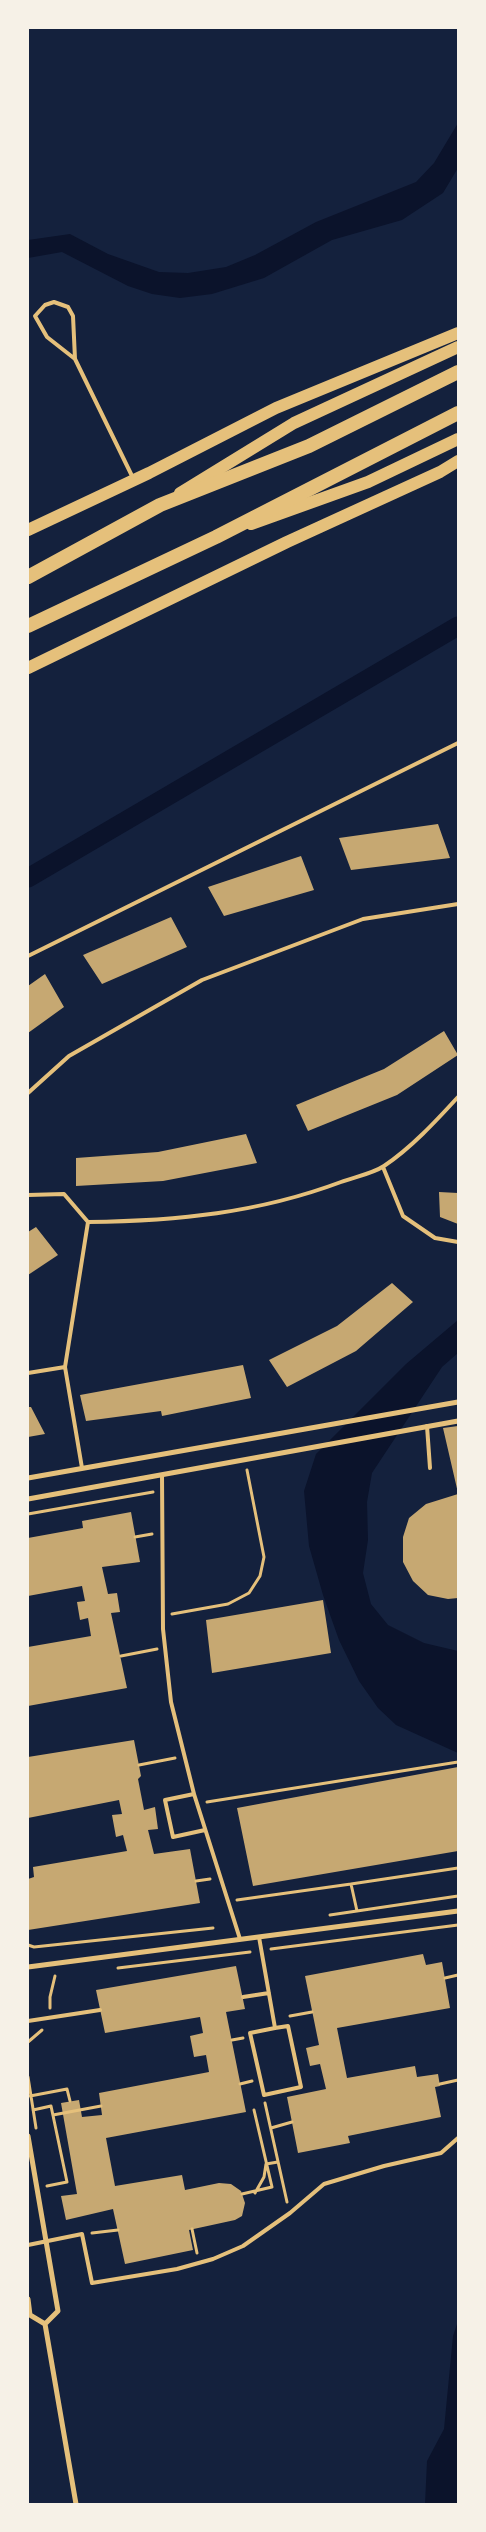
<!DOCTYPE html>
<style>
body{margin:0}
#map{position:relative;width:486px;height:2532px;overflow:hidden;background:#14213d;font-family:Poppins,sans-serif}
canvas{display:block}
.frame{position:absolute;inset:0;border:29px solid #f6f1e7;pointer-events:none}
</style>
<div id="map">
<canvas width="486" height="2532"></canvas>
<div class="frame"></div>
</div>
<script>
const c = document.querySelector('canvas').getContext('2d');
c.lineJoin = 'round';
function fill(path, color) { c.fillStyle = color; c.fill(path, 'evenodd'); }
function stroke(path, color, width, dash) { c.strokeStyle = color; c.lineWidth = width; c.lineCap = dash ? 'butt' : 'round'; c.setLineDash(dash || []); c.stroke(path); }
fill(new Path2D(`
 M458,123v45l-15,25 -41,27 -70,20 -68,38 -52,16 -32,4 -28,-4 -24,-8 -66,-34 -34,6v-18l42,-6 38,20 51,18 29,1 38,-6 29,-12 61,-33 100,-40 18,-19z
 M458,1320v33l-16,14 -70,106 -5,29 1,38 -5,33 8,31 17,21 36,18 34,8v102l-62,-28 -18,-17 -19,-27 -20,-41 -16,-45 -14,-49 -5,-55 12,-37 90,-90z
 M458,2321v183h-33l2,-43 17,-32 9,-93z`), '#0b132b');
stroke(new Path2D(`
 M28,878l430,-252`), '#0b132b', 19);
fill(new Path2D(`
 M438,824l12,34 -99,12 -12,-32z
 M301,856l13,34 -90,26 -16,-29z
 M171,917l16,30 -85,37 -19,-29z
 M45,974l19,33 -36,26v-47z
 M444,1031l14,24 -61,40 -89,36 -12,-26 88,-36z
 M246,1134l11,29 -94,18 -87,5v-28l82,-6z
 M439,1192l19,1v31l-18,-7z
 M36,1227l22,28 -30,20v-43z
 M392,1283l21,19 -57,49 -69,36 -18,-27 68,-34z
 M243,1365l8,33 -89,18 -1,-5 -75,10 -6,-26z
 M28,1407h3l14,27 -17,3z
 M458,1426v67l-15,-65z
 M458,1494v104l-10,1 -20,-4 -15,-14 -10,-19v-25l6,-19 17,-14z
 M131,1512l9,50 -38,5 6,27 9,-1 3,19 -9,1 16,75 -99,18v-59l63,-11 -3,-18 -8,2 -3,-18 8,-1 -3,-15 -54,10v-58l55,-10 -1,-7z
 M323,1600l8,53 -119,20 -6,-53z
 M134,1740l7,36 -3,3 6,31 11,-3 3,22 -10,1 6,24 36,-5 10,54 -172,27v-51l6,-2 -1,-10 94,-16 -4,-16 -7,2 -4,-22 10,-1 -3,-14 -91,18v-61z
 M458,1767v84l-205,35 -16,-78z
 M423,1954l3,11 16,-3 8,46 -113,20 10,50 68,-12 2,11 21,-3 2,12 -5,1 6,30 -93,19 2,7 -52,10 -11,-56 39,-8 -6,-25 -10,2 -4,-18 13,-3 -14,-69z
 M236,1966l9,43 -19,3 20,100 -140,26 9,48 67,-11 3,15 34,-7 12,1 10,7 4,12 -3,13 -7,4 -46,10 4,20 -68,14 -12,-55 -47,11 -5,-24 16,-2 -16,-91 18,-3 3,17 20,-2 -3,-22 110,-21 -3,-17 -12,2 -4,-21 13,-3 -3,-16 -95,16 -9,-43z`), '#c6a872');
stroke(new Path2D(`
 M28,1514l125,-22
 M135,1537l17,-3
 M172,1614l56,-10 21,-11 11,-17 4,-19 -17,-87
 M121,1656l36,-7
 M139,1765l36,-7
 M207,1802l251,-40
 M196,1881l14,-2
 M237,1900l114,-16
 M357,1911l-6,-27 107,-16
 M330,1915l128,-19
 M28,1945l6,2 179,-19
 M271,1949l187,-24
 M118,1968l132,-16
 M445,1978l13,-3
 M50,2008v-11l5,-21
 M290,2016l22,-4
 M232,2040l11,-2
 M28,2042l14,-12
 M28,2077l8,51
 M240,2084l12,-3
 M440,2084l18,-4
 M30,2096l37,-7 3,12
 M265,2103l22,99
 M33,2110l18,-4 16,76 -20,4
 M53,2115l48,-9
 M271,2128l21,-6
 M255,2193l9,-16 2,-13 12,-2
 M242,2194l30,-7 -18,-77
 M192,2229l5,24
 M92,2233l26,-3`), '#e5c07b', 3);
stroke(new Path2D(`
 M54,302l14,5 5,9 2,43 -28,-22 -12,-21 10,-11z
 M75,359l58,119
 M28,956l430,-213
 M28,1093l41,-37 133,-76 161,-61 95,-15
 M383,1167l20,49 32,22 23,4
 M28,1195l36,-1 24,28
 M28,1373l37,-6
 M427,1426l3,42
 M82,1468l-17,-101 23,-145c89,-1 170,-9 253,-40 13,-5 31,-8 43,-16 27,-18 52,-45 74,-69
 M162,1475l1,154 8,73 23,92 46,145
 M194,1794l-29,6 8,37 32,-7
 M259,1937l16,91 -25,5 14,62 37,-8 -13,-61 -13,2
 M243,1997l26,-4
 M28,2021l72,-11
 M28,2245l54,-11 10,49 85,-14 36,-10 30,-13 47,-33 34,-29 60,-18 57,-13 17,-15`), '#e5c07b', 4);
stroke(new Path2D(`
 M28,1478l430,-76
 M28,1499l430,-78
 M28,1967l430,-56
 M28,2136l30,175 -13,13
 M28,2299l2,16 15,9 31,180`), '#e5c07b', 5);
stroke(new Path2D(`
 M180,493l114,-70 164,-76
 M251,524l117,-42 90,-43
 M28,530l121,-57 127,-65 182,-75
 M28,668l259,-126 153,-70 18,-11`), '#e5c07b', 12);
stroke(new Path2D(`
 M28,577l132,-72 149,-59 149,-74
 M28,626l188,-89 242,-124`), '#e5c07b', 14);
</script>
